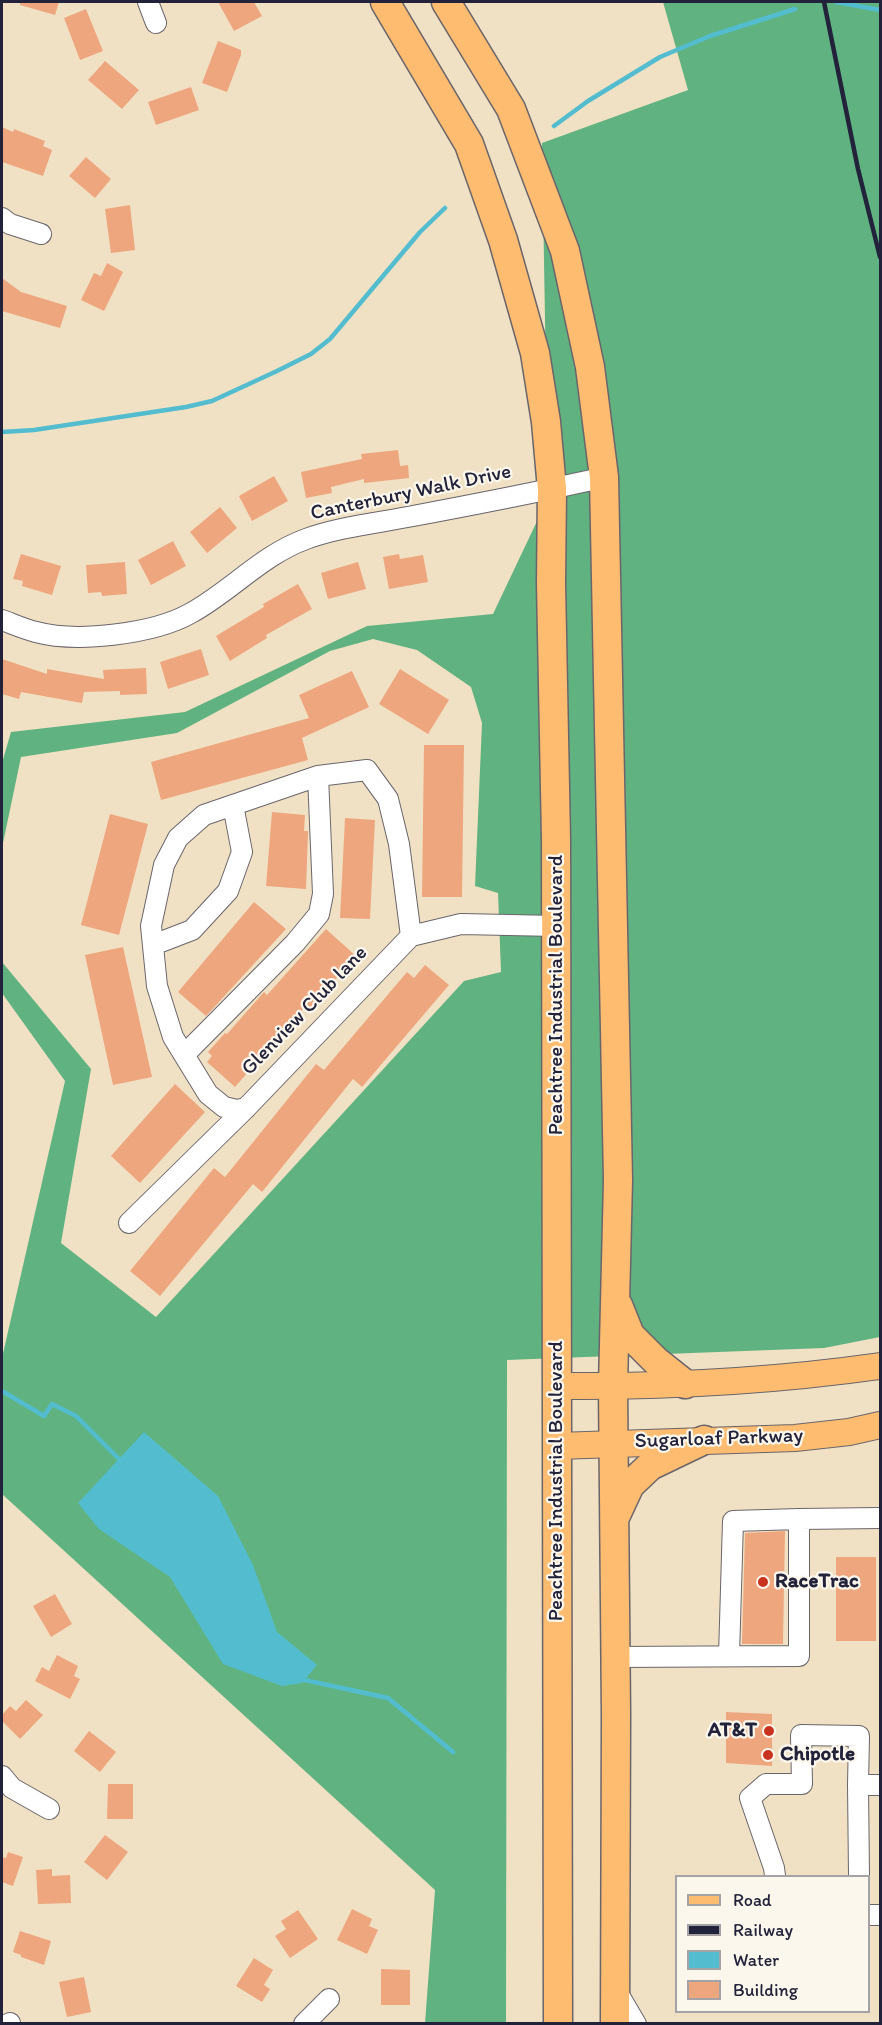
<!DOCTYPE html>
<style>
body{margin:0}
#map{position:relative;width:882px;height:2025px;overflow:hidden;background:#f1e1c4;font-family:Itim,sans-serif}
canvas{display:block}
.frame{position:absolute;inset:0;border:3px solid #22223b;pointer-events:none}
.legend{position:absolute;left:675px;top:1875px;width:195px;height:138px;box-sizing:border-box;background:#fbf7ec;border:2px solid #a4a2a5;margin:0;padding:8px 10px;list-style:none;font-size:18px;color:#22223b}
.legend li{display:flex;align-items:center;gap:12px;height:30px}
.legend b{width:30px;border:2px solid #a4a2a5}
</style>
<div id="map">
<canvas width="882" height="2025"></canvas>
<div class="frame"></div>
<ul class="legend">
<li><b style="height:8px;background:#fdbc6f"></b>Road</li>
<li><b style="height:8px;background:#22223b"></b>Railway</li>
<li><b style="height:16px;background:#53bdcf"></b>Water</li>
<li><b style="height:16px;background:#eea67e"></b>Building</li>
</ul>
</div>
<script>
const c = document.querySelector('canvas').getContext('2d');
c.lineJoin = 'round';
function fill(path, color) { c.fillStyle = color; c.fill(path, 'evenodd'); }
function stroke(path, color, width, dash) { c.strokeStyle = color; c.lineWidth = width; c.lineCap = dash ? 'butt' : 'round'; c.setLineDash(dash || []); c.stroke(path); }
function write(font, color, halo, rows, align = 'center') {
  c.font = font + ' Itim,sans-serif'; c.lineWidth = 4.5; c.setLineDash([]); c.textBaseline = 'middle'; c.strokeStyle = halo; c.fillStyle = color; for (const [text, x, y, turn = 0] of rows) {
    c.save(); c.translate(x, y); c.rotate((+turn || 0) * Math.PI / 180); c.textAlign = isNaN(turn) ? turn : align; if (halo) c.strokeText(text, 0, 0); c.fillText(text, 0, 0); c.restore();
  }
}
fill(new Path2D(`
 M663,2h217v1335l-56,11 -317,12 -1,663h-81l10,-133 -433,-396v-136l63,-277 -63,-88v-31l89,107 -30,174 95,74 308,-336 37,-9 -3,-79 -23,-7 7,-163 -11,-36 -54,-37 -44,-11 -43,12 -153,82 -156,24 -19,91v-85l9,-31 174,-20 182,-86 126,-12 55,-116 -6,-355 146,-53z`), '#60b380');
fill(new Path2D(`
 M144,1432l74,64 35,69 24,67 40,33 -15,18 -20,3 -59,-22 -53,-87 -71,-48 -21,-26z`), '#53bdcf');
stroke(new Path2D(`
 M836,2l44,8
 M554,126l34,-25 72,-44 50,-21 85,-27
 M2,432l32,-2 152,-23 26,-6 65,-30 34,-17 19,-15 90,-107 25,-24
 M2,1391l42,25 8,-12 24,12 47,47
 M300,1679l88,19 65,54`), '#53bdcf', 4.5);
fill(new Path2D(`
 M20,2h39l-4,13 -35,-10z
 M218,2h36l8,14 -28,15z
 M86,9l17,42 -23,9 -16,-42z
 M218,41l23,9v5l-14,37 -25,-9z
 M105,61l34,29 -17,19 -34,-29z
 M191,87l8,23 -43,15 -8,-23z
 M2,127l11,5 1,-3 31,12 -2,5 9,4 -9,26 -41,-14z
 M86,157l25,22 -16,19 -26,-22z
 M130,205l5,45 -24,3 -6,-44z
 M107,263l16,9 -19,39 -23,-11 13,-27 7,3z
 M2,278l19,14 46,14 -7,22 -58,-17z
 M398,450l2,16 8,-1 1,13 -45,5v-4l-33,8 1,6 -26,5 -5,-26 61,-13 -1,-5z
 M274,476l14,25 -36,20 -13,-25z
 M220,507l17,21 -30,25 -17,-21z
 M173,541l13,25 -35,19 -13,-25z
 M21,554l40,12 -9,29 -30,-9 1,-5 -10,-2z
 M399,554l1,5 23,-4 5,27 -39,7 -6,-32z
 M125,562l2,32 -25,2 -1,-4 -13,1 -2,-28z
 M358,562l8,27 -38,10 -7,-26z
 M298,584l14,25 -46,26 1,3 -37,23 -14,-25 48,-29 -1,-3z
 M201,649l8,26 -41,14 -8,-27z
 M2,659l45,15v-5l57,10 -1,-9 43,-2 1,26 -27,1v-4l-36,1 -2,11 -61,-11 -2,7 -17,-5z
 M400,669l49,31 -21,34 -49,-30z
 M352,671l17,36 -67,31 6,22 -147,40 -10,-38 158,-44 -10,-23z
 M424,745h40l-2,152h-40z
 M272,812l33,3 -1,16h4v2l-2,56 -40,-3z
 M110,814l38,10 -29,111 -38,-10z
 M345,818l30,2 -5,99 -30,-1z
 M254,902l32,27 -80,87 -28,-24z
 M326,929l30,27 -50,57 -3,-4 -68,78 -28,-25 5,-6 -4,-4 17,-19 2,1 37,-42 3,3z
 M123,947l29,130 -39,8 -28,-130z
 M425,965l24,20 -87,102 -9,-8 -91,113 -9,-8 -93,112 -30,-25 84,-103 11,9 91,-113 8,6 83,-98 7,6z
 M175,1084l30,28 -65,71 -29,-27z
 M785,1531l-2,113h-41l3,-111z
 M836,1557h40v84h-40z
 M55,1594l17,30 -21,13 -18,-31z
 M57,1655l21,11 -4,10 6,3 -10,20 -35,-18 7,-14 7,4z
 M26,1700l17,15 -23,24 -18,-18v-6l8,-9 6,5z
 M726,1712l46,2v52l-46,-3z
 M89,1731l27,21 -16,20 -26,-21z
 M108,1784h25v35h-26z
 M105,1835l23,17 -21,28 -23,-18z
 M8,1852l15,5 -10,29 -11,-4v-25l4,1z
 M52,1869v7l18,-1 1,28 -33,1 -2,-34z
 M352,1909l20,10 -3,7 9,4 -11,24 -30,-14z
 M298,1910l20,29 -28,19 -15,-22 11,-7 -5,-8z
 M20,1931l31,10 -7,24 -23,-8v-2l-8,-3z
 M254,1958l19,12 -9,15 6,4 -8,13 -26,-16z
 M381,1969l29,1v35h-29z
 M84,1977l7,35 -24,5 -8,-35z`), '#eea67e');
const minor = new Path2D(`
 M148,2l8,21
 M2,218l8,6 31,10
 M2,620c11,4 22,9 34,12 41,11 118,2 155,-19 40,-22 71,-58 115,-74 33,-12 71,-16 107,-23 64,-12 128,-24 191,-39
 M153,945l39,-15 36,-39 14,-39 -9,-47
 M184,1055l111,-112 24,-29 4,-20 -5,-118
 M246,1108l-9,2 -13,-3 -16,-13 -35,-57 -16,-51 -6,-60 13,-61 14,-27 26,-23 114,-39 49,-6 21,29 11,45 12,92
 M129,1223l117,-115 165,-172 50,-12 96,2
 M729,1656l4,-135 66,-2
 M616,1657l183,-1v-137l81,-1
 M2,1776l10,12 37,21
 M858,1785l1,91
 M775,1876l-1,-8 -24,-70 16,-14h36l-1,-49 58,1 -1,49h22
 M868,1915h12
 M616,1990l20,34
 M8,2024l2,-1
 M304,2024l25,-25`);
const major = new Path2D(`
 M557,1386c108,1 217,-5 323,-20
 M557,1446l238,-8 54,-6 31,-7`);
const highway = new Path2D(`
 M385,2l84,142 34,96 32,113 11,69 6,67 -1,94 5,256 2,1185
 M446,2l65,107 54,142 25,116 14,110 14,703 -5,206 3,329 -1,309
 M618,1305l12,30 26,26 29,23
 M616,1515l14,-30 20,-19 54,-26`);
stroke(minor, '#6a656b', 22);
stroke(major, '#6a656b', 28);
stroke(highway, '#6a656b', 31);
stroke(minor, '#fff', 20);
stroke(major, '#fdbc6f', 26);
stroke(highway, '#fdbc6f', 28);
stroke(new Path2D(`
 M824,2l34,167 22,88`), '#22223b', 4.5);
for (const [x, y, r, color] of [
 [763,1582,6,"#c8321e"],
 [769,1731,6,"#c8321e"],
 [768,1755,6,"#c8321e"]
]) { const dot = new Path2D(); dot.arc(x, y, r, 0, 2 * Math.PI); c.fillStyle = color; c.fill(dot); stroke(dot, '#fbf7ec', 2); }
write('21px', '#22223b', '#fbf7ec', [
 ["Canterbury Walk Drive",411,493,-12],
 ["Peachtree Industrial Boulevard",557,995,-90],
 ["Glenview Club lane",305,1011,-46],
 ["Sugarloaf Parkway",719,1439,-2],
 ["Peachtree Industrial Boulevard",557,1481,-90]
]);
write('bold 21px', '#22223b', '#fbf7ec', [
 ["RaceTrac",775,1582],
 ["AT&T",757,1731,"right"],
 ["Chipotle",780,1755]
], 'left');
</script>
